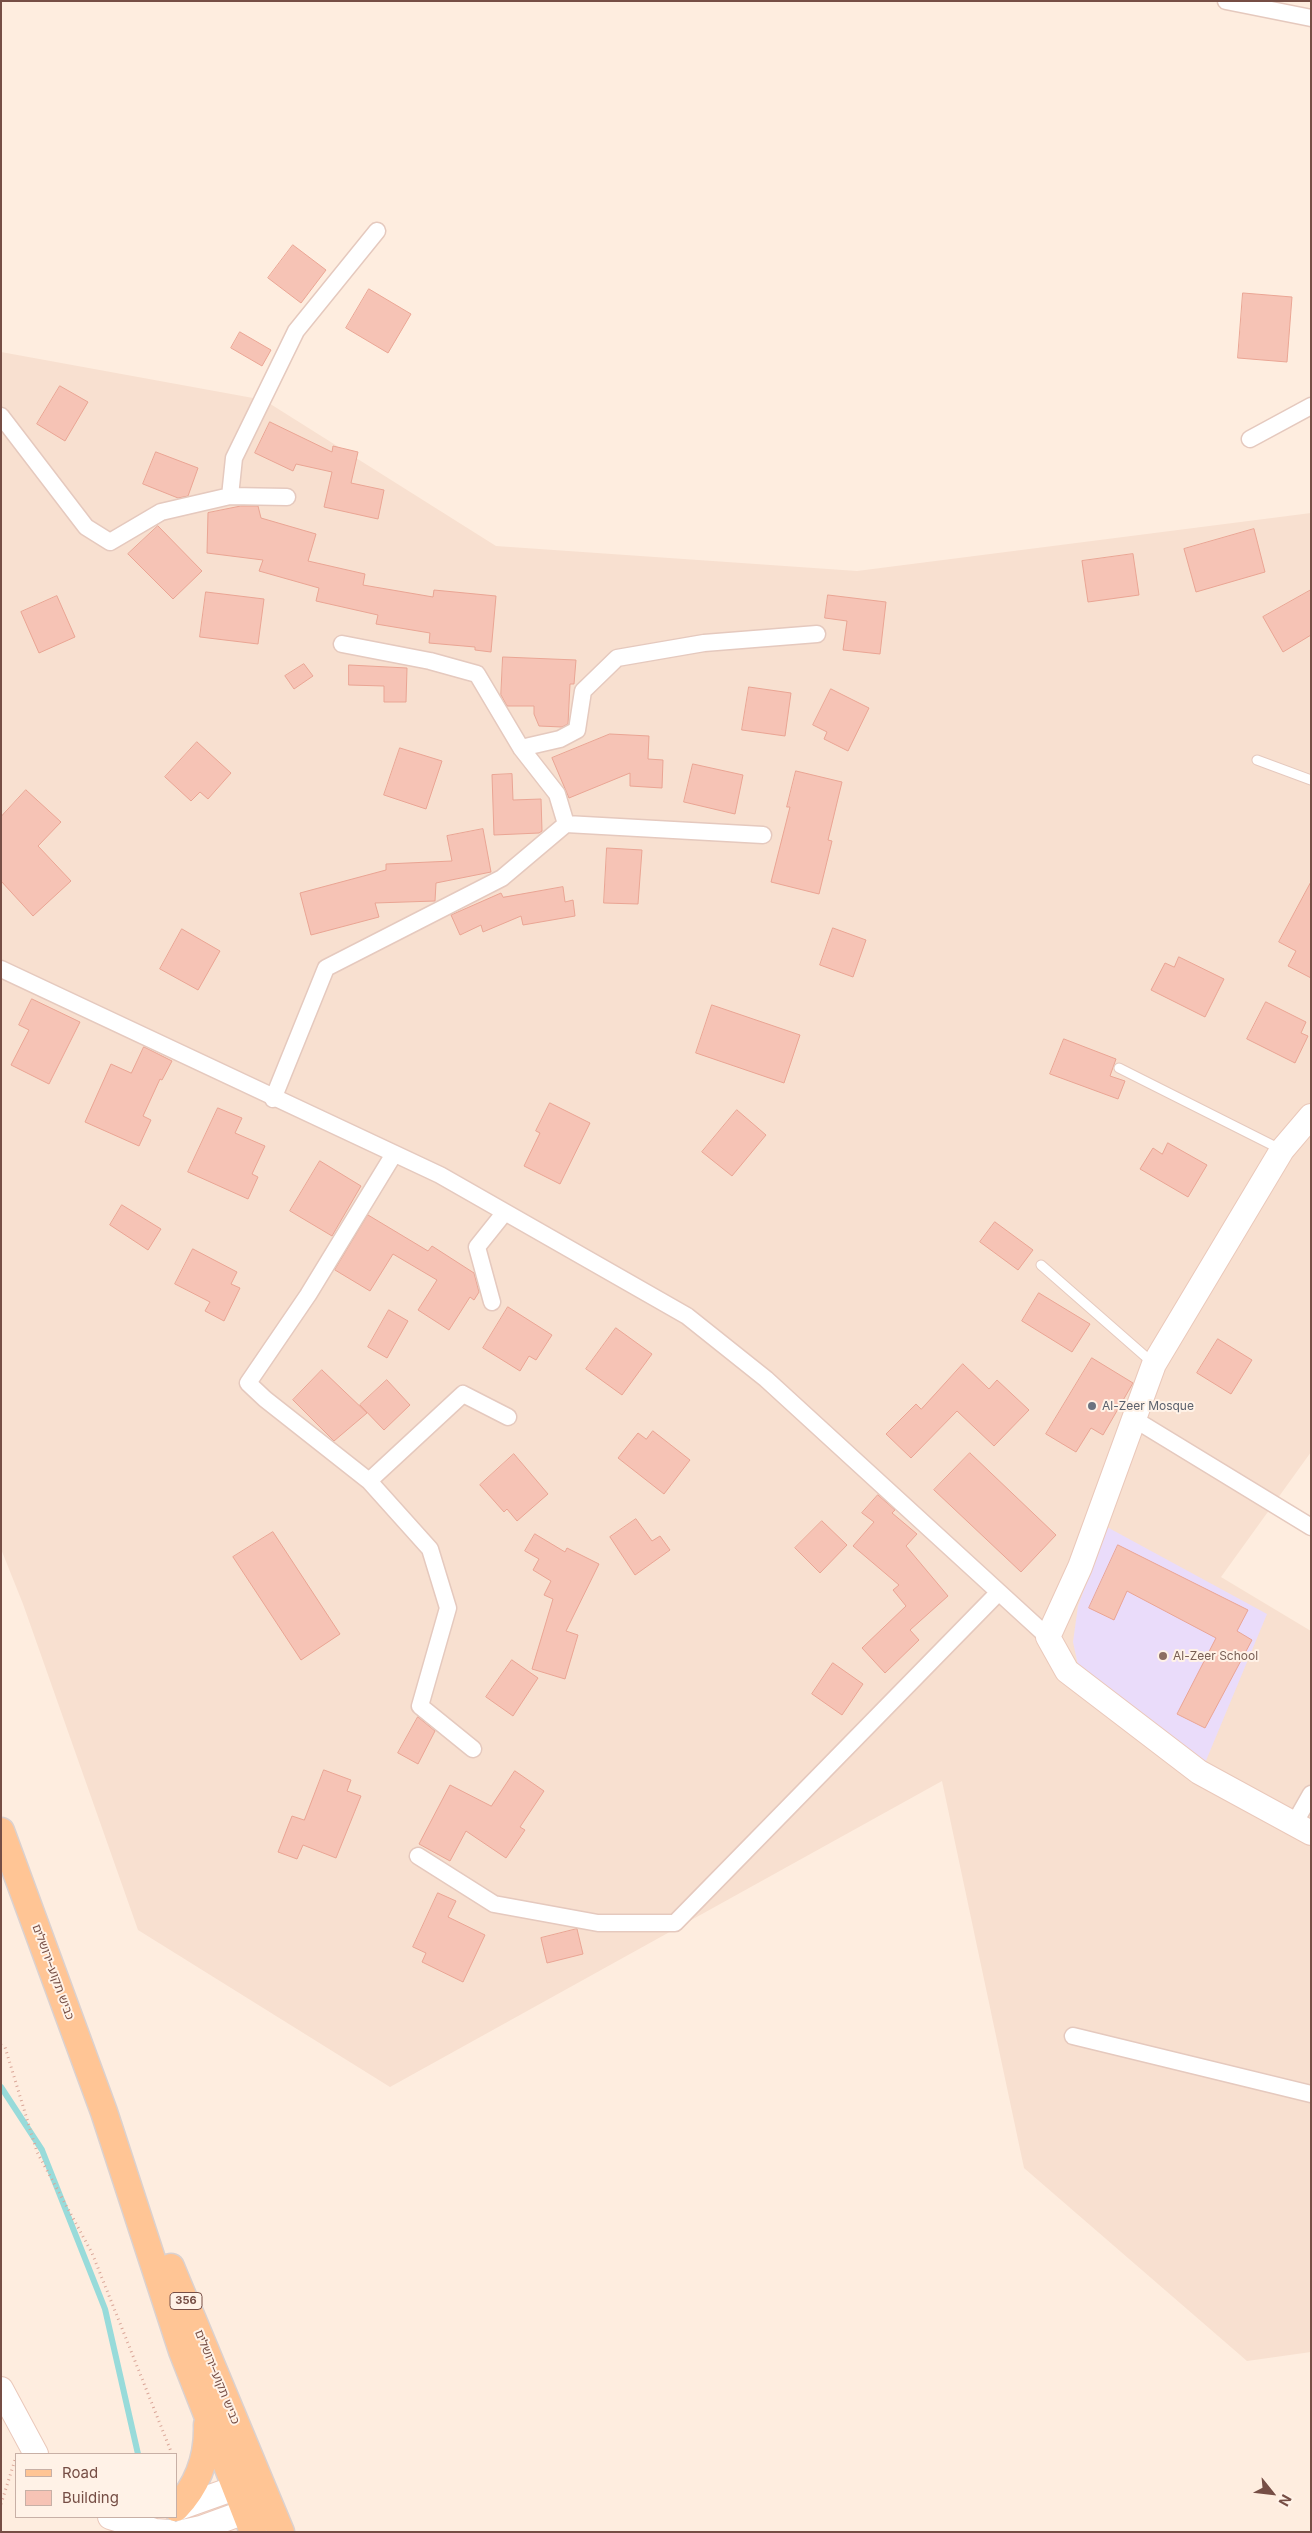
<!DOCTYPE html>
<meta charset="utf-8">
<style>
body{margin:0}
#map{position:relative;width:1312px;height:2533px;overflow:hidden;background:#feeddf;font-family:Inter,sans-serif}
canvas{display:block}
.frame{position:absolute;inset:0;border:2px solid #764e45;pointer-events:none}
.legend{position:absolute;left:15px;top:2453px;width:162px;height:65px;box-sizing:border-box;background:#fff2e7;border:1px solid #c8b0a6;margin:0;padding:6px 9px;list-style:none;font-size:15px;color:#764e45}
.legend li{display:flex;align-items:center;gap:10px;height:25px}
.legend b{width:25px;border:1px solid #c8b0a6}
.north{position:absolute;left:1247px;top:2468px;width:50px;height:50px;-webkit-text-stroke:4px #fff2e7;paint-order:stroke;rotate:119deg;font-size:14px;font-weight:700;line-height:20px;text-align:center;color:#764e45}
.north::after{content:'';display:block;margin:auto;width:18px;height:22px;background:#764e45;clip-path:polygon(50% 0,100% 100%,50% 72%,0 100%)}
</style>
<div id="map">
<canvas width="1312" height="2533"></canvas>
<div class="frame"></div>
<ul class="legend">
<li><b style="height:6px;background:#ffc595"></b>Road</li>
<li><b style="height:14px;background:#f6c3b5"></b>Building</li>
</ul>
<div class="north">N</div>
</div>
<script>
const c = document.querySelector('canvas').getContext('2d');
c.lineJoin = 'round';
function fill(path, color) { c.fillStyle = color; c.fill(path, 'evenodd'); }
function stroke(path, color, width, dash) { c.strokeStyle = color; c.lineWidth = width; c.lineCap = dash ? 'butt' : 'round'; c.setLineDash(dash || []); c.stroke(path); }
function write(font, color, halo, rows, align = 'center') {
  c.font = font + ' Inter,"Noto Sans Hebrew",sans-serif'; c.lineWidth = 4; c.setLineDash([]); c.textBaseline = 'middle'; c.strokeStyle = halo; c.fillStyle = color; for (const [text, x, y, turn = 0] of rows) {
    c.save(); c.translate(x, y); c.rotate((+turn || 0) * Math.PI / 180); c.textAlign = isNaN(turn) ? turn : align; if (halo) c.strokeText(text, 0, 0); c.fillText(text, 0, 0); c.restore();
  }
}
fill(new Path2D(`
 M1,352l263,48 232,146 361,25 454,-58v939l-90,125 90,54v721l-64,9 -223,-193 -82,-387 -552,306 -252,-157 -115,-326 -22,-55z`), '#f8e0d0');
fill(new Path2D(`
 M1107,1527l160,87 -62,149 -126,-93 -6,-28 5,-36z`), '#eadcfa');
stroke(new Path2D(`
 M1,2087l41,63 63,159 33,145`), '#98dbda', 6);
const building = new Path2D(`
 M293,245l33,25 -25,33 -33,-25z
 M369,289l42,25 -23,39 -42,-25z
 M1243,293l49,4 -5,65 -49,-4z
 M240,332l31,18 -9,16 -31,-18z
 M60,386l28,16 -23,39 -28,-17z
 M270,422l62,30 1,-6 25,6 -7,31 33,7 -6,29 -54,-12 8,-35 -36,-8 -3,7 -38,-18z
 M156,452l42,16 -10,28 -10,2 -35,-14z
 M241,506h17l3,12 55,16 -8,27 57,13 -2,11 70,12 1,-7 62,6 -5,56 -16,-2v-3l-46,-4 1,-10 -54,-9 2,-9 -62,-14 3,-13 -60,-17 4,-11 -56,-7 1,-40z
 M158,526l44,45 -29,28 -45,-45z
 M1254,529l11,43 -69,20 -12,-43z
 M1133,554l6,41 -51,7 -6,-41z
 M1311,590v45l-28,17 -20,-35z
 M206,592l58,7 -6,45 -58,-7z
 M828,595l58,7 -6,52 -37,-4 4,-29 -22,-3z
 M57,596l18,41 -36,16 -18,-41z
 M503,657l73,3 -2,24h-4l-2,40 -6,3 -23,-1 -5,-12v-8h-27l-6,-11z
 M304,664l9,12 -19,13 -9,-13z
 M349,665l58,3 -1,34h-22v-16l-35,-1z
 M749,687l42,6 -6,43 -43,-6z
 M831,689l38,19 -21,43 -24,-12 3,-7 -14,-7z
 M610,734l39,2 -1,23 15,1 -1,28 -32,-2v-13l-61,25 -17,-40z
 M197,742l34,31 -23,26 -8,-7 -9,9 -26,-24z
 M400,748l42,13 -16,48 -42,-14z
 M693,764l50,11 -8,39 -51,-12z
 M796,771l46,11 -14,58 4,1 -13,53 -48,-12 19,-75h-3z
 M512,774l1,26 28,-1 1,32 -3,2 -45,2 -2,-60z
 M26,790l35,32 -23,24 33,35 -38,35 -32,-35v-64z
 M483,829l8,43 -55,11 -1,18 -60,2 4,14 -68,18 -11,-42 86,-23v-6l66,-3 -5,-25z
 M607,848l35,2 -4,54 -34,-1z
 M1311,882v96l-23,-12 8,-15 -17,-9z
 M563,887l2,15 8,-2 2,16 -52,9 -2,-9 -38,16 -2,-7 -21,10 -9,-20 50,-22 2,4z
 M833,928l33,12 -13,37 -33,-12z
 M182,929l38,22 -22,39 -38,-21z
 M1179,957l45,22 -19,38 -54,-27 14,-27 9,4z
 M32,999l48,23 -31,62 -38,-19 18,-35 -10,-5z
 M1266,1002l40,20 -5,11 7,3 -13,27 -48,-24z
 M712,1005l88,30 -16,48 -88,-30z
 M1064,1039l52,20 -6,17 15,5 -7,18 -68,-25z
 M144,1047l28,14 -10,19 -2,-1 -17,37 8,4 -12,26 -54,-24 26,-58 20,9z
 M550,1103l40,20 -30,61 -36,-18 16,-33 -4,-2z
 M218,1108l24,10 -7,15 30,13 -13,28 6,3 -10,22 -60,-27z
 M737,1110l29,25 -34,41 -30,-24z
 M1168,1143l39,22 -19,32 -48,-28 13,-21 9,6z
 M320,1161l41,25 -29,50 -42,-25z
 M122,1205l39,24 -13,21 -38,-25z
 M368,1215l60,36 4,-5 42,27 5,19 -5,8 -4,-3 -21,33 -31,-20 19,-30 -44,-26 -23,37 -35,-21z
 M995,1222l38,28 -15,20 -38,-28z
 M193,1249l44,23 -6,12 9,4 -16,33 -19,-10 5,-9 -35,-18z
 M1039,1293l51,31 -18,28 -50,-31z
 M508,1307l44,28 -16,25 -7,-4 -9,15 -37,-23z
 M389,1310l19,11 -21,37 -19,-11z
 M616,1328l36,26 -30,41 -36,-26z
 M1218,1339l34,21 -21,34 -34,-21z
 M1092,1358l41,25 -30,52 -12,-7 -15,24 -30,-18z
 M963,1364l26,25 8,-9 32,30 -35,36 -37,-35 -46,47 -25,-24 30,-30 5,5z
 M322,1370l45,43 -33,28 -41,-41z
 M387,1380l23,25 -26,25 -24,-25z
 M653,1431l37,29 -26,34 -46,-36 20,-25 8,6z
 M970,1453l86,82 -35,37 -87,-82z
 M514,1454l34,40 -31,27 -10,-12 -3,3 -24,-27z
 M878,1495l17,15 -3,3 25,21 -11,12 42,50 -38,34 9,10 -34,33 -23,-25 44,-42 -13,-16 6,-5 -46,-39 21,-24 -12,-9z
 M636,1519l16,22 8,-5 10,14 -35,25 -25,-38z
 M822,1521l25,24 -27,28 -25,-25z
 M273,1532l67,102 -39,26 -68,-103z
 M535,1534l30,18 2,-4 32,16 -33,67 12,4 -13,44 -33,-10 21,-70 -9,-4 7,-14 -18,-11 6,-11 -14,-8z
 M1118,1545l130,65 -11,21 15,9 -47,88 -28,-14 39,-76 -89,-47 -13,29 -25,-12z
 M512,1660l26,18 -25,38 -27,-19z
 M833,1663l30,21 -21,31 -30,-21z
 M418,1717l17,14 -17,33 -20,-11z
 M324,1770l27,10 -4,11 14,5 -25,62 -33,-13 -6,14 -19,-7 14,-36 12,4z
 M515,1771l29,20 -24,36 5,3 -19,28 -40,-27 -16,30 -31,-17 31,-59 41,21z
 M438,1893l18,8 -8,16 37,18 -22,47 -41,-20 4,-9 -13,-6z
 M577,1929l6,25 -36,9 -6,-25z`);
fill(building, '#f6c3b5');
stroke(building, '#eaa594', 1);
const lane = new Path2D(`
 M1257,760l54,20
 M1119,1068l163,82
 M1041,1265l113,99`);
const street = new Path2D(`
 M1226,1l85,17
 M1,416l85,111 24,15 51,-30 69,-16 57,1
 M1250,439l61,-33
 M230,496l4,-38 62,-127 81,-100
 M342,644l88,17 47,13 44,74 36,46 9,30
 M521,748l39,-9 17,-9 6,-39 34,-33 87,-15 113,-9
 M1,969l439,206 247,141 79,63 282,258
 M273,1099l53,-131 176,-90 64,-54 197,11
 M394,1154l-86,141 -60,88 17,16 104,82 61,68 18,59 -28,98 53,43
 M492,1302l-15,-55 28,-35
 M1134,1419l177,108
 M369,1481l94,-87 45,23
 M1294,1824l17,-30
 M418,1856l76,48 104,19h77l324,-331
 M1073,2036l238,58`);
const secondary = new Path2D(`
 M1311,1116l-29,34 -128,214 -74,203 -32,70 19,34 132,101 112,61
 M1,2389l35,65
 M176,2509l59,-21 20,2
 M110,2517l45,14 14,1
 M183,2532l18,-4 44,-16 13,-14`);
const primary = new Path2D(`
 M1,1831l103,281 78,239 71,181
 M171,2267l110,265
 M176,2508c23,-24 32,-51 31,-83`);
stroke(lane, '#e5c9be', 11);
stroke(street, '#e5c9be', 19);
stroke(secondary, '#eac8ba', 26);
stroke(primary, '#dbd1cf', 29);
stroke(new Path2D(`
 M1,2045l4,2 32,105 55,101 80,201
 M1,2504l14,-44`), '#daa698', 3, [1, 4]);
stroke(lane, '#fff', 9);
stroke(street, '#fff', 16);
stroke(secondary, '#fff', 24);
stroke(primary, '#ffc595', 26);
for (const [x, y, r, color] of [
 [1092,1406,5,"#6b7280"],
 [1163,1656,5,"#8d6e63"]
]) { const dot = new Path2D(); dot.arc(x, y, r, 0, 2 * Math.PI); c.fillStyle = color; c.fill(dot); stroke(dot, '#fff2e7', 2); }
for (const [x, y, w] of [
 [186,2301,32]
]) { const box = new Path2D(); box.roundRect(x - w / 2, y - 8.5, w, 17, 4); c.fillStyle = '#fff2e7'; c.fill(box); stroke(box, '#764e45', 1); }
write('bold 11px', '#764e45', null, [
 ["356",186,2301]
]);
write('12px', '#5b616d', '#fff2e7', [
 ["Al-Zeer Mosque",1102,1406]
], 'left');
write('12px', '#785e54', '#fff2e7', [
 ["Al-Zeer School",1173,1656]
], 'left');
write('12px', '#764e45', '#fff2e7', [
 ["כביש תקוע–ירושלים",53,1972,70],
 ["כביש תקוע–ירושלים",217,2377,68]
]);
</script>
